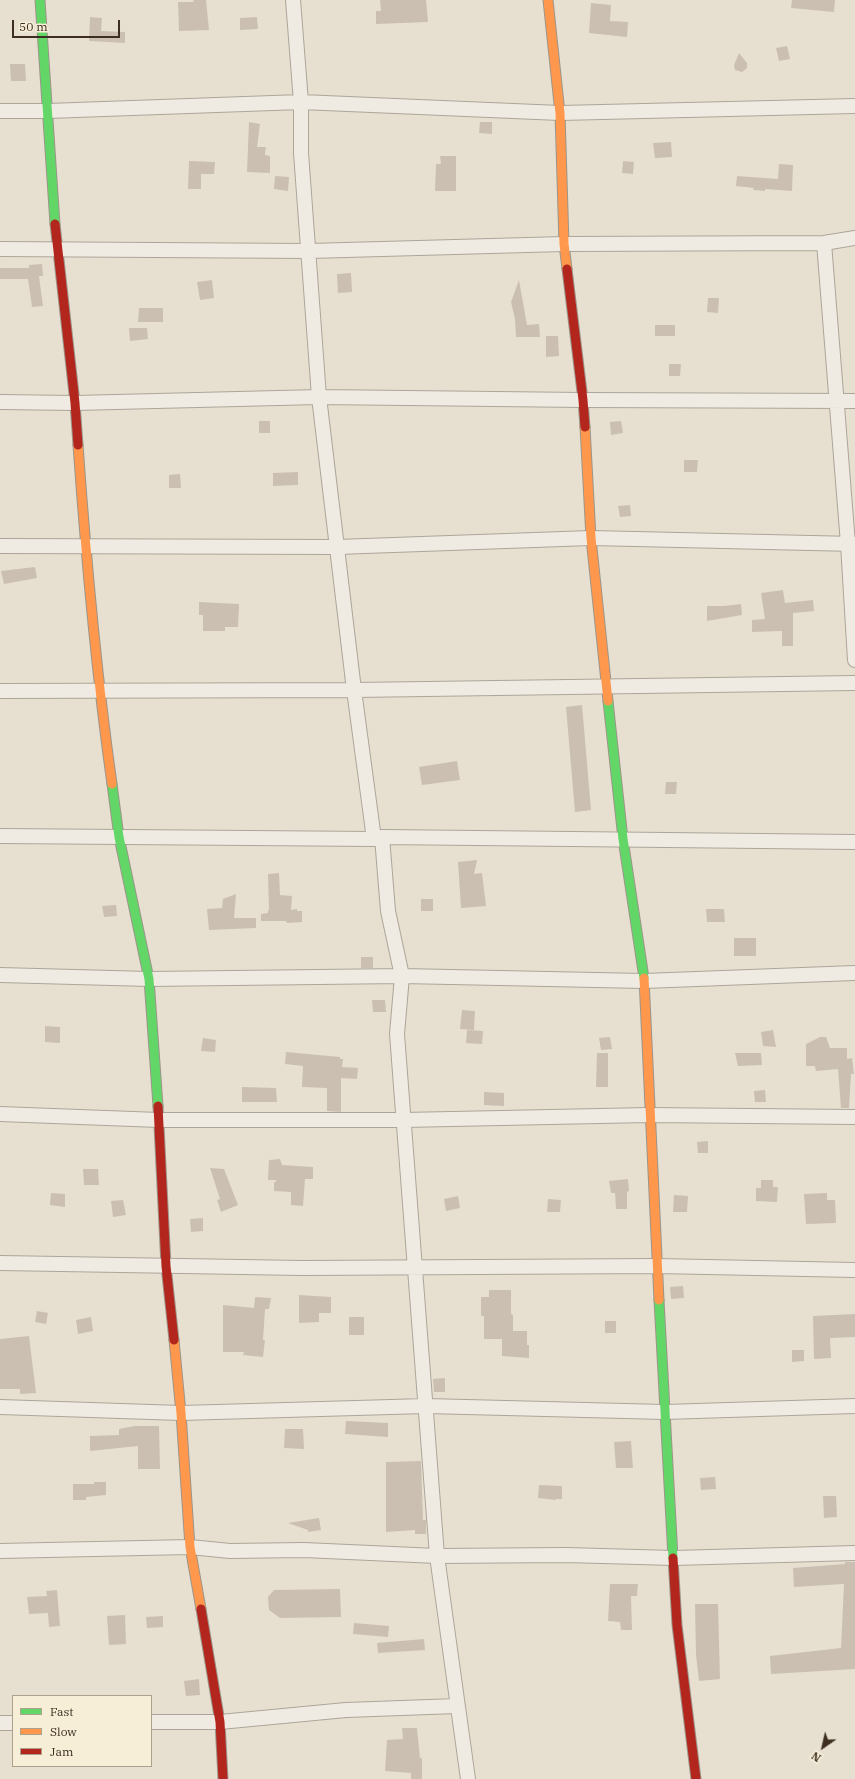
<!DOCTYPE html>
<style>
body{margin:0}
#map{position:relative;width:855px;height:1779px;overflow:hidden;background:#e7e0d1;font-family:"IBM Plex Serif",serif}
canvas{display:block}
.legend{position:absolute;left:12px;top:1695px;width:140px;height:72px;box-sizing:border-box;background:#f7eed8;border:1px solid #ada18e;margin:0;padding:5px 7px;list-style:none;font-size:12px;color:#3d2e20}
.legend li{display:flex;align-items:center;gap:8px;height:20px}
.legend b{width:20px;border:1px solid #ada18e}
.north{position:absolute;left:803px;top:1727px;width:40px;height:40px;-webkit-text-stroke:3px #f7eed8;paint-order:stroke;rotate:214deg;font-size:11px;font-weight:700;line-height:16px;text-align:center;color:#3d2e20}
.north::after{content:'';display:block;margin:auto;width:14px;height:18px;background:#3d2e20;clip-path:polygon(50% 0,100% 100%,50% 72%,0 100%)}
.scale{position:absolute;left:12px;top:20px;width:108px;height:18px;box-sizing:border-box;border:2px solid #3d2e20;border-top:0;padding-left:5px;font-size:12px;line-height:14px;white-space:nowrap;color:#3d2e20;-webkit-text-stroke:3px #f7eed8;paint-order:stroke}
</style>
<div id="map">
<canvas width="855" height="1779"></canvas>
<ul class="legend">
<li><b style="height:5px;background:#63d668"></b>Fast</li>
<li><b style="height:5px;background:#ff974d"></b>Slow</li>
<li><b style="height:5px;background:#b3261e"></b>Jam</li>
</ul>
<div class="north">N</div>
<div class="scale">50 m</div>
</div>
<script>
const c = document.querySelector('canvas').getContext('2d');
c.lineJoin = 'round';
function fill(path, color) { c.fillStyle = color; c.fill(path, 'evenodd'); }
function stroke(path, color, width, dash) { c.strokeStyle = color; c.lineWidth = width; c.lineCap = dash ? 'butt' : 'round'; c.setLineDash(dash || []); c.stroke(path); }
fill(new Path2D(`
 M193,0h13l3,30 -30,1 -1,-29h16z
 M380,0h46l2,22 -52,2v-13h5z
 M792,0h43l-1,12 -43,-4z
 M591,3l20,2 -1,16 18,1 -1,15 -38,-4z
 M90,17l12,1 -1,13 24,1v11l-36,-2z
 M257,17l1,12 -18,1v-12z
 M787,46l3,13 -11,2 -3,-13z
 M739,53l8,10v5l-5,4 -7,-2 -1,-5z
 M10,64h15l1,17h-15z
 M249,122l11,2 -3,23h9l-1,8 5,1v17l-23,-1z
 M480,122h12v12l-13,-1z
 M671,142l1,15 -17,1 -2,-15z
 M440,156h16v35h-21l1,-27h5z
 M189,161l26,1 -1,12h-13v15h-13z
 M623,161l11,1 -1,12 -11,-1z
 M779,164l14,1 -1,26 -27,-2v2l-12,-1 1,-2 -18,-2 1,-10 41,3z
 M275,176l14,1 -1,14 -14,-2z
 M42,264l1,12h-4l4,30 -11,1 -4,-28h-28v-11h29v-3z
 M351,273l1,19 -14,1 -1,-19z
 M212,280l2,18 -14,2 -3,-18z
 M519,280l8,45 12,-1 1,13h-24l-1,-18 -4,-17z
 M708,298h11l-1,15 -11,-1z
 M139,308h24v14h-25z
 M655,325h20v11h-20z
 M129,328h18l1,11 -18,2z
 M546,336h12l1,20 -13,1z
 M669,364h12l-1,12h-11z
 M259,421h11v12h-11z
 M621,421l2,12 -12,2 -1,-13z
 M684,460h14l-1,12h-13z
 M298,472v13l-25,1v-13z
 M180,474l1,14h-12v-13z
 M630,505l1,11 -11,1 -2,-11z
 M35,567l2,11 -33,6 -3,-13z
 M783,590l2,13 28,-3 1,11 -21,2v33h-11v-15l-30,1v-12l13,-1 -4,-26z
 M199,602l40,2 -1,23h-13v4h-22v-16h-4z
 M741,604l1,11 -35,6v-15h17z
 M582,705l9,105 -16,2 -9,-105z
 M457,761l3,19 -38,5 -3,-18z
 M666,782h11l-1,12h-11z
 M477,860l-3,14 8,-1 4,33 -25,2 -3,-46z
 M279,873l1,22 12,1 -1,14 6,-1v2h5v11l-15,1 -1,-2h-25v-7l7,-1v-3h1l-1,-36z
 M236,894l-2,24h22v10l-47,2 -2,-21 15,-1 1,-9z
 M421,899h12v12h-12z
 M116,905l1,11 -13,1 -2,-11z
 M706,909h18l1,13h-18z
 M734,938h22v18h-22z
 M361,957h12v11h-12z
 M372,1000h13l1,12h-13z
 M462,1010l13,1 -1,19 -14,-1z
 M45,1026l15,1v16l-15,-1z
 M467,1030l16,1 -1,13 -16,-1z
 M773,1030l3,17 -13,-1 -2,-14z
 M610,1037l2,12 -11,1 -2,-12z
 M820,1037h6l4,11h17v11l5,-1 2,16h-3l-2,34h-8l-3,-39 -22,2 -1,-5h-9v-22z
 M203,1038l13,2 -1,12 -14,-1z
 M286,1052l54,5v2h3l-1,8 16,1 -1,11 -16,-1v34l-14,-1v-23l-25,-1 1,-21 -18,-2z
 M597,1053h11v34h-12z
 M735,1053h26l1,12 -24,1z
 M242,1087l34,1 1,14h-35z
 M765,1090l1,12h-11l-1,-11z
 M484,1092l20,1v13l-20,-1z
 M708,1141v12h-10l-1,-11z
 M280,1159l2,6 31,2v12h-8l-2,27 -12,-1v-13l-17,-1v-8l3,-3h-9l1,-20z
 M210,1168l14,1 14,36 -17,7 -4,-12 3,-1z
 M83,1169h15l1,16h-15z
 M628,1179l1,12 -2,1v17h-11l-1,-16h-4l-2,-12z
 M761,1180h12v7h5l-1,15 -21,-1v-13h5z
 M51,1193l14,1v13l-15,-2z
 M827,1193v7h8l1,23 -30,1 -2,-30z
 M674,1195l14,1 -1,16h-14z
 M458,1196l2,12 -14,3 -2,-12z
 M548,1199l13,1 -1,12h-13z
 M123,1200l3,15 -13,2 -2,-16z
 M203,1218v13l-12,1 -1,-13z
 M683,1286l1,12 -13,1 -1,-12z
 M489,1290h22v24l2,1v16h14v14h2v13l-27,-2v-17h-18v-23h-3v-19h8z
 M299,1295l32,2v16h-12v9l-20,1z
 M255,1297l16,1 -2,11h-4l-2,31h2l-2,17 -20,-2 1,-3h-21v-47l31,3z
 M37,1311l11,2 -2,11 -11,-2z
 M855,1314v23l-25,1 1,20 -17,1 -1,-43z
 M91,1317l2,14 -15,3 -2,-14z
 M349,1317h15v18h-15z
 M605,1321h11v12h-11z
 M29,1336l7,57 -16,1v-5h-20v-50z
 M792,1350h12v11l-12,1z
 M445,1378v14h-11l-1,-13z
 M346,1421l42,2v14l-43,-3z
 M135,1426h24l1,43h-22v-23l-48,5v-15l29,-1v-6z
 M285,1429h18l1,20 -20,-1z
 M631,1441l2,27h-17l-2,-26z
 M421,1461l2,59h3v14h-11v-4l-29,2v-70z
 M715,1477l1,12 -15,1 -1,-12z
 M94,1482h12v13l-20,2v3h-13v-16h21z
 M539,1485l23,1v13h-6v1l-18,-2z
 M823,1496h13l1,21 -13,1z
 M319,1518l2,12 -13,2v-2l-20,-7z
 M845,1562h10v107l-84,5 -1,-18 71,-8 3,-64 -50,3 -1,-19 52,-4z
 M610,1584h28l-1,12h-6l1,34h-11l-1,-8 -12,-1z
 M340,1589l1,28 -61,1 -11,-8 -1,-13 6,-7z
 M57,1590l3,36 -11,1 -1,-14 -19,1 -2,-17 20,-1 -1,-5z
 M695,1604h23l2,75 -21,2 -3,-26z
 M125,1615l1,29 -17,1 -2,-29z
 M163,1616v11l-16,1 -1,-11z
 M354,1623l35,3 -1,11 -35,-3z
 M424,1639l1,11 -47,3 -1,-10z
 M199,1679l1,16 -14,1 -2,-15z
 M402,1728h15l3,30h2v21h-11v-6l-26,-2 2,-31 16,-1z`), '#cbbfb2');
const street = new Path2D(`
 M293,0l8,102v51l18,244 35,293 20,149
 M0,111h48l253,-9 259,11 295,-7
 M824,243l24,301 7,116
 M0,249l309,2 255,-7 260,-1 31,-5
 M0,402l75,1 244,-6 264,3 272,1
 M0,546l337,1 254,-9 264,6
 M0,691l354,-1 501,-7
 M0,836l374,3 8,-2 473,5
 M382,837l6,74 14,65 -5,58 40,522 31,223
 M0,975l149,4 253,-3 242,5 211,-8
 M0,1114l159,6h244l246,-5 206,2
 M0,1263l302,5 355,-2 198,4
 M0,1407l181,6 245,-7 239,6 190,-6
 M0,1551l190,-4 40,4 74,-1 133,6 129,-1 108,3 181,-5
 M151,1722h69l126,-12 111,-4
 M0,1723h13`);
const fast = new Path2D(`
 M40,0l15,224
 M608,701l15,138 21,139
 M112,784l7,53 30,142 9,127
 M659,1300l14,258`);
const slow = new Path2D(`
 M548,0l12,113 4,131 3,25
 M585,427l6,111 17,163
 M78,445c8,113 18,226 34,339
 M644,978l15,322
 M174,1340l7,73 9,134 11,62`);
const jam = new Path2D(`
 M55,224l20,179 3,42
 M567,269l16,131 2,27
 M158,1106l8,160 8,74
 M673,1558l4,67 19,154
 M201,1609l19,113 3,57`);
stroke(street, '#ada599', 16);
stroke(fast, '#9c958a', 11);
stroke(slow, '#9c958a', 11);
stroke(jam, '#9c958a', 11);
stroke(street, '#efebe3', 14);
stroke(fast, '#63d668', 9);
stroke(slow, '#ff974d', 9);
stroke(jam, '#b3261e', 9);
</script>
